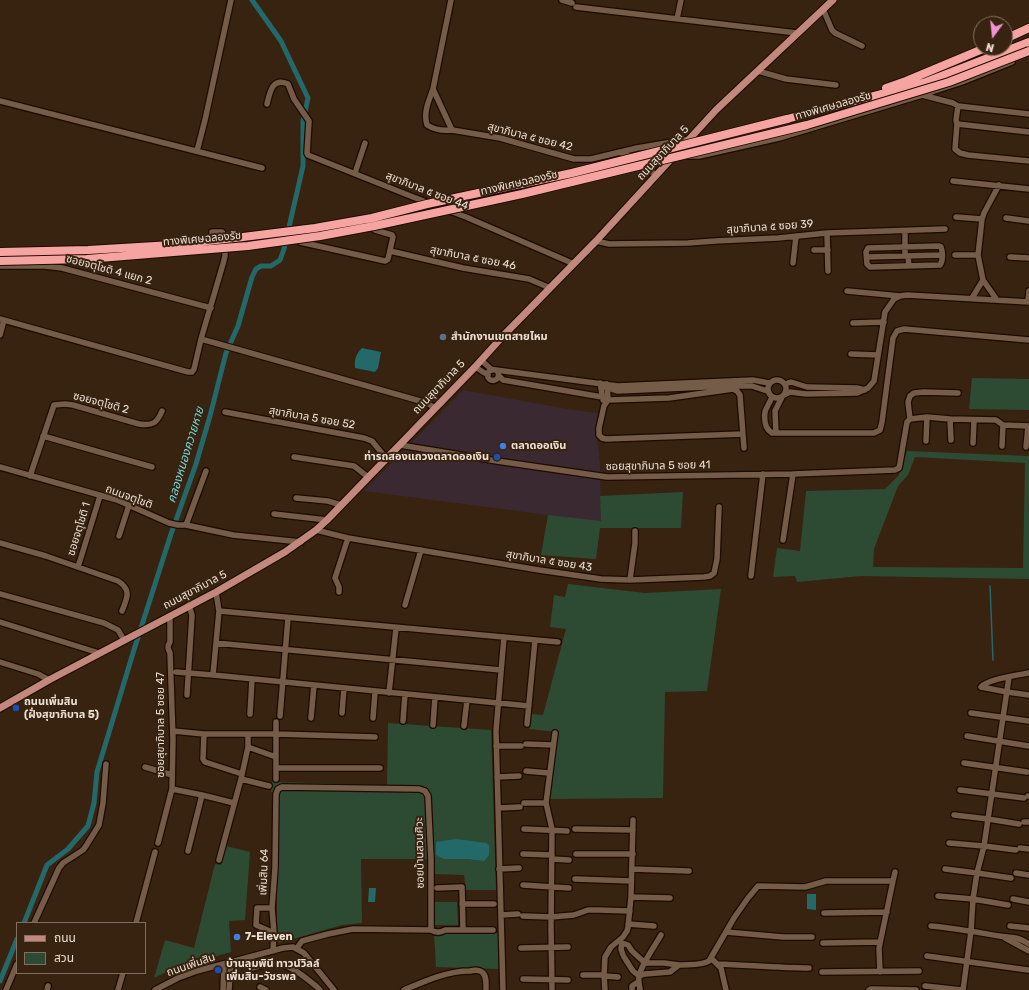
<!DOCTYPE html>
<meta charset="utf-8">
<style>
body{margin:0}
#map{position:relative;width:1029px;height:990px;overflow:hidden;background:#372310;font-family:Rubik,"Noto Sans Thai",sans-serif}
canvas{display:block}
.legend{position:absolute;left:16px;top:922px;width:130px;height:52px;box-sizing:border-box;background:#372310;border:1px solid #806f5f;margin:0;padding:5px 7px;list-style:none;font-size:12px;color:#eee0d5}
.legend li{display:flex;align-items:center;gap:8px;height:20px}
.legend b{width:20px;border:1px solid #806f5f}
.north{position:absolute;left:973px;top:16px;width:40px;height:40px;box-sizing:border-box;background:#372310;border:1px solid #806f5f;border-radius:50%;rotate:195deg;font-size:11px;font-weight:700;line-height:16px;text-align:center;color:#eee0d5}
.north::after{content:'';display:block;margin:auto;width:14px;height:18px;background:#f491d3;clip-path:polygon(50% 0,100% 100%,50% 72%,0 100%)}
</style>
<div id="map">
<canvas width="1029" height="990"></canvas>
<ul class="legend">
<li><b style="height:5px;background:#c2877d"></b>ถนน</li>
<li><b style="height:11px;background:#2d4b33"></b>สวน</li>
</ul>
<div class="north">N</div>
</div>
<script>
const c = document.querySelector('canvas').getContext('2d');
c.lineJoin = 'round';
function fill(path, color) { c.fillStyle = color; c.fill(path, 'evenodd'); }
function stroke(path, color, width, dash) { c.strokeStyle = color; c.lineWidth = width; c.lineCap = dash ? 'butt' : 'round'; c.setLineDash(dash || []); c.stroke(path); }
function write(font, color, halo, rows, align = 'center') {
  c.font = font + ' Rubik,"Noto Sans Thai",sans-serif'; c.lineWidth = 4; c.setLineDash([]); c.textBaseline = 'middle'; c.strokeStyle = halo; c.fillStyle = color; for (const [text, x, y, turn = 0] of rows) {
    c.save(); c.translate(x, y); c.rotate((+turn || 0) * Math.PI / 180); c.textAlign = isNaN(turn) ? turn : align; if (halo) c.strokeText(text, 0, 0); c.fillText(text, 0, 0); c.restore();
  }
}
fill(new Path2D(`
 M463,390l104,19 31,4 -2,15 4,36 1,58 -237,-31z`), '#3b2931');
fill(new Path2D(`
 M972,378l57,1v31l-60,-1z
 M907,451l122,5v123l-168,-3 -64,6 -2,-6 -22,1 4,-29 23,3 6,-60 79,-2 14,-14zM915,457l110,6 -2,105 -150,-1 1,-18 24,-63 10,-11z
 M683,492l-2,36h-81l-4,31 -55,-4 7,-40 53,6 -1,-25z
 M568,584l77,9 76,-4 -14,102 -42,1 -2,106 -114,1 9,-67 -29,-3 2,-15 12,1 23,-86 -16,-2 4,-32 11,2z
 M388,723l103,7 5,160h-30l-2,-15 -30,-1 -7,-15h-66l1,64 -20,2 -63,18 -2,-6v-78l2,-66 -8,-1 1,-10 115,3zM456,839l28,22 -19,-2z
 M226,846l24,6 -5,68 -16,1 2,31 -56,16 -21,10 11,-38 29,8 21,-84 6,1z
 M434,902h23l1,23h-24z
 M498,933l1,36 -63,-2 -2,-33z`), '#2d4b33');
fill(new Path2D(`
 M362,348l19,4 -3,16 -3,4 -20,-4c-1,-8 1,-14 7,-20z
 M456,839l30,4 3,2v10l-5,6 -19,-2h-21l-8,-4v-13z
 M369,888h7l-1,14h-7z
 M807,894h9v16l-9,-1z`), '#236969');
stroke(new Path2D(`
 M990,586l3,74`), '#236969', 1.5);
stroke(new Path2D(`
 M24,923l23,-58 21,-16 20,-23 6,-23 3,-31 36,-119 38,-119 25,-70 14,-48 16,-63 12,-27 14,-49 4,-8 5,-3h10l9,-6 4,-11 19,-83v-45l5,-23 -27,-57 -29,-41
 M0,981l17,-42`), '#236969', 5);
const minor = new Path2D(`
 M451,0l-18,89 19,41 48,8 74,21h17l46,-11 53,-9
 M562,0l10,3
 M576,7l221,26
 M823,9l9,21 3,3 27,13
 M677,19l4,-19
 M758,71l28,8 50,6
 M433,89c-4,11 -10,24 -6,36 8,5 16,6 25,5
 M922,95l31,8 5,3 71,8
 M0,101l262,67
 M267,104c3,-12 5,-27 21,-20l6,15 15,22 -2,32 1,2 105,42 53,20 108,47
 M958,106l-2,14 1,4 72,8
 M957,124l-2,25 5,4 8,2 61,6
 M197,151l8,-31 26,-120
 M619,152c14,4 26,15 37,23
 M687,156h12l80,-18 143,-43 40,-13 50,-20
 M355,173l10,-30
 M953,181l76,8
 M956,217l26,2
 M1006,218l23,3
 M905,231v23l3,3 1,9
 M827,233l1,38
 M596,241l13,3 79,-1 27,-2 63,-3 49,-5 118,-4
 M300,242l85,19 2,-1 1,-1 5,-22 -1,-2 -17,-5
 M939,246l2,1c2,5 2,14 -1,18l-70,2 -3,-3 -1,-12 2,-4z
 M814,250h14
 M390,251l73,17 66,11 21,9
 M955,255h23
 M867,257l75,-2
 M1010,257l19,1
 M793,263l3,-27
 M0,266h45l17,2 149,40
 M847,291l53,5
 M972,298l11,-18
 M997,300l-14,-20 -5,-25 4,-36 2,-6 15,-28
 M1028,302l1,-11
 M0,319l188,53h4l2,-3 7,-30 22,-75 2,-8v-20l-3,-4h-10
 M853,323l31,-1
 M0,335l4,-15
 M201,339l198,56 28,8 8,5
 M851,354l27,1
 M481,360l11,10
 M475,367l13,8
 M487.5 375a5.5 5.5 0 1 1 11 0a5.5 5.5 0 1 1-11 0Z
 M496,370l122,16 135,-6 16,3
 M499,376l4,4 99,17 6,3 61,-2 64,-9 4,2 3,4 4,53
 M768 389a9 9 0 1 1 18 0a9 9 0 1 1-18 0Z
 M600,383l3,17
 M607,384l1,16 -4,6 -5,22v7l3,3 4,1 137,-5
 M785,384l6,-2 16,5 50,1 8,2
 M605,387l13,4 109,-5h25l15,5
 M784,395l6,-3 16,2 51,-1 11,-5 6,-7 11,-69 9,-13 6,-3 7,-1 122,7
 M772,397c-2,5 -6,11 -7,15 -1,8 0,17 7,21h102l6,-3 2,-8 11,-84 4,-7 7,-2 125,11
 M225,412l139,26 8,3 14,17
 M910,419l-2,-17 2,-6 4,-3 10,-1 34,1
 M950,419l1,21
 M776,433l-1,-22 7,-14
 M43,436l109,31
 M926,441l1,-24
 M973,443l1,-23
 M400,445l97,16 110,16 186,-3 102,-4 4,-2 1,-5 7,-41 3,-3 17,-2 23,2 46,1 7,5 26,1
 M1002,446l1,-21
 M1026,447l2,-21
 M294,457l60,9 14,11
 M0,467l117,33 52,23 9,2h8l47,10 68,7
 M30,476l24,-71 11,-1 8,1 66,19c14,2 18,-1 23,-13
 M296,498l32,3 13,4
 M274,514l53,6
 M186,525l20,-54
 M316,530l32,8 191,32 62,9 29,1 74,-3 6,-1 4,-3 3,-14 2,-52
 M119,536l10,-31
 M783,540l10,-66
 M0,543l46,13 72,25c14,9 9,17 4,30
 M78,567l22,-71
 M751,576l12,-102
 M630,580l5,-37v-12
 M339,592v-5l-4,-9 13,-40
 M0,594l104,29 14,7 6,10
 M405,605l16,-55
 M219,611l339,31
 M0,622l99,31
 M216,643l285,27
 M0,662l38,12 11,6
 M176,672l37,3 316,31
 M213,675l6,-64 -3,-19
 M981,687c7,-8 37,-12 48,-14
 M981,687l26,5 22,3
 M389,693l7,-65
 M187,695l5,-80 -3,-10
 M342,713l2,-25
 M971,713l58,8
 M250,714l2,-35
 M280,716l8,-98
 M311,718l3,-33
 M373,718l2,-26
 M403,721l2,-27
 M527,724l8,-84
 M433,725l2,-28
 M464,726l3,-26
 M173,731l31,3h72l99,3
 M204,734l-1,25 2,3 37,12
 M967,736l62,10
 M526,744l27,1
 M496,746h25
 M248,747l28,10
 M964,763l63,9
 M145,767l27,8
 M276,768h104
 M526,771l23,2
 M497,777l22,-1
 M241,779l28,7
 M276,779v-57
 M172,789l30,6 32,8
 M960,790l64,8
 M1028,796h1
 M524,803h22
 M498,808l22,-1
 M954,815l34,4 31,5
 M1024,822h5
 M524,829l43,2
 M575,829l58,1
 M158,843l14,-54 1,-50 -3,-86c-2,-4 -3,-7 0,-11v-26
 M949,843l35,3 32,4
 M1020,848l9,1
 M188,851l14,-56
 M523,854l29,1
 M576,854h57
 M552,859l17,1
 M219,860l22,-81 7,-32v-13
 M499,869l20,-1
 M632,869l57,2
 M945,869l32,4 34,5
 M1016,873l13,2
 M575,879l56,2
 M893,881l2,-9
 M523,885l46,3
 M437,888l25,-1 1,43
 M938,896l35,3 35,6
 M631,897l39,1
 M1013,899l16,3
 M462,904h32
 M272,908h-15l-1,17 18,8
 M824,913l63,-1
 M501,915l17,-1
 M523,916l28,1 23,-2 14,-5h10l32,1
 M34,923l25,-55 4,-5 20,-13 3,-4 13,-21 4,-22 3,-39
 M136,923l19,-71
 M628,924l26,2
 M931,926c23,2 45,6 68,10 13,2 18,0 30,8
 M1010,926l19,2
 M431,930c5,3 9,3 14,0h48
 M726,932l57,5h29
 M1005,938l24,13
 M823,943l57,-1
 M521,948l47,-1
 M273,951l1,-18 -2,-25 3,-40 1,-74 2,-5 4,-2 137,2 6,2 3,5 3,64v70l-78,-1 -25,5 -26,7 -5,7
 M623,955l-2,-6 1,-6 6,2 4,6
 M927,956l101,14
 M624,957l9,14 6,5 6,-2 25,-2 9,-7 -15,-2h-19l-12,-11
 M246,958l3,8 3,2c5,-1 10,-3 15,-4 20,-3 35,11 49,22l4,4
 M711,958l10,10 5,22
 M718,964c30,1 61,4 91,4
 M679,965c9,-1 22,1 30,-4l25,-43 14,-20 10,-12 47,1 21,-6h67l-14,67 1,24
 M822,972l97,-1
 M583,975h21l1,-18 6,-10 12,-10 4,-6 1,-4 3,-30 2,-77
 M604,975l1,15
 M604,976l14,1
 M523,979l45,1
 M925,986l37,4
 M260,987l6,3
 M6,990l11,-26
 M47,990l1,-4
 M118,990l5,-17
 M155,990l23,-12 19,-7 86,-23 10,-1 11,6 30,37
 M223,990l1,-26
 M229,990l2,-28
 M404,990c21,-9 43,-19 66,-19 4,-1 9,-1 12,1 5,4 4,12 4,18
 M503,990l-7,-259 8,-94
 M552,990l-1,-63 1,-98 -6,-26 9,-70
 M632,990v-4l6,-4
 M640,990c0,-4 -2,-8 -1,-13 1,-11 16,-31 22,-42
 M869,990l2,-1 45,1
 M963,990l8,-59 2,-32 4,-26 7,-27 25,-169`);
const major = new Path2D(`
 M0,708l49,-28 167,-88 69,-40 31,-22 11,-10 148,-153 28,-31 93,-95 120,-131 117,-110`);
const highway = new Path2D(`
 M1005,39l24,-11
 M886,88l20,-7 79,-33
 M787,119l139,-37 103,-40`);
stroke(minor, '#1e0b00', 8);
stroke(major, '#1e0b00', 9);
stroke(highway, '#1e0b00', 10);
stroke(minor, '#745c48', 5.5);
stroke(major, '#c2877d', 7);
stroke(highway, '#f6a4a1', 8);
const highwayBridge = new Path2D(`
 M0,252l88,-2 84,-5 71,-8 72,-9 57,-10 55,-14 145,-31 215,-54
 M0,261l87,-2 161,-13 72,-10 54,-10 148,-32 285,-69 142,-43 80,-31`);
stroke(highwayBridge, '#1e0b00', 10, []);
stroke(highwayBridge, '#f6a4a1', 8);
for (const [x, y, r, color] of [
 [443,337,4,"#5c6f8a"],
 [503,446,4,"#3f7fe0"],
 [497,457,4,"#1a4fb4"],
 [16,708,4,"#1a4fb4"],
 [237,937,4,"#3f7fe0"],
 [218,970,4,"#1a4fb4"]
]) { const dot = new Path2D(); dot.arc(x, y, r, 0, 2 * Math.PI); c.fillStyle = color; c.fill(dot); stroke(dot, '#372310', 1.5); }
write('11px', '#eee0d5', '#372310', [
 ["ทางพิเศษฉลองรัช",833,106,-16],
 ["สุขาภิบาล ๕ ซอย 42",530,137,14],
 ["ถนนสุขาภิบาล 5",663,153,-47],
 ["ทางพิเศษฉลองรัช",519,183,-13],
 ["สุขาภิบาล ๕ ซอย 44",427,191,21],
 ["สุขาภิบาล ๕ ซอย 39",770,227,-4],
 ["ทางพิเศษฉลองรัช",202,239,-5],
 ["สุขาภิบาล ๕ ซอย 46",473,258,11],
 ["ซอยจตุโชติ 4 แยก 2",109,270,15],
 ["ถนนสุขาภิบาล 5",439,387,-46],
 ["ซอยจตุโชติ 2",101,403,15],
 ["สุขาภิบาล 5 ซอย 52",312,418,10],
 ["ซอยสุขาภิบาล 5 ซอย 41",658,466,-1],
 ["ถนนจตุโชติ",129,497,20],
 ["ซอยจตุโชติ 1",79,529,-73],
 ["สุขาภิบาล ๕ ซอย 43",549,561,9],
 ["ถนนสุขาภิบาล 5",195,590,-28],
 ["ซอยสุขาภิบาล 5 ซอย 47",161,725,-90],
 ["ซอยบ้านสวนศิวะ",420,853,-91],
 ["เพิ่มสิน 64",264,872,-88],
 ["ถนนเพิ่มสิน",191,965,-19]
]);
write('bold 11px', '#eee0d5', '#372310', [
 ["สำนักงานเขตสายไหม",451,337],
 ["ตลาดออเงิน",511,446],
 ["ท่ารถสองแถวงตลาดออเงิน",489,457,"right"],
 ["ถนนเพิ่มสิน",24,702],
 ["(ฝั่งสุขาภิบาล 5)",24,715],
 ["7-Eleven",245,937],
 ["บ้านลุมพินี ทาวน์วิลล์",226,964],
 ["เพิ่มสิน-วัชรพล",226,977]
], 'left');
write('italic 12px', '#6fd9d9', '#372310', [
 ["คลองหนองควายหาย",186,455,-73]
]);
</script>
